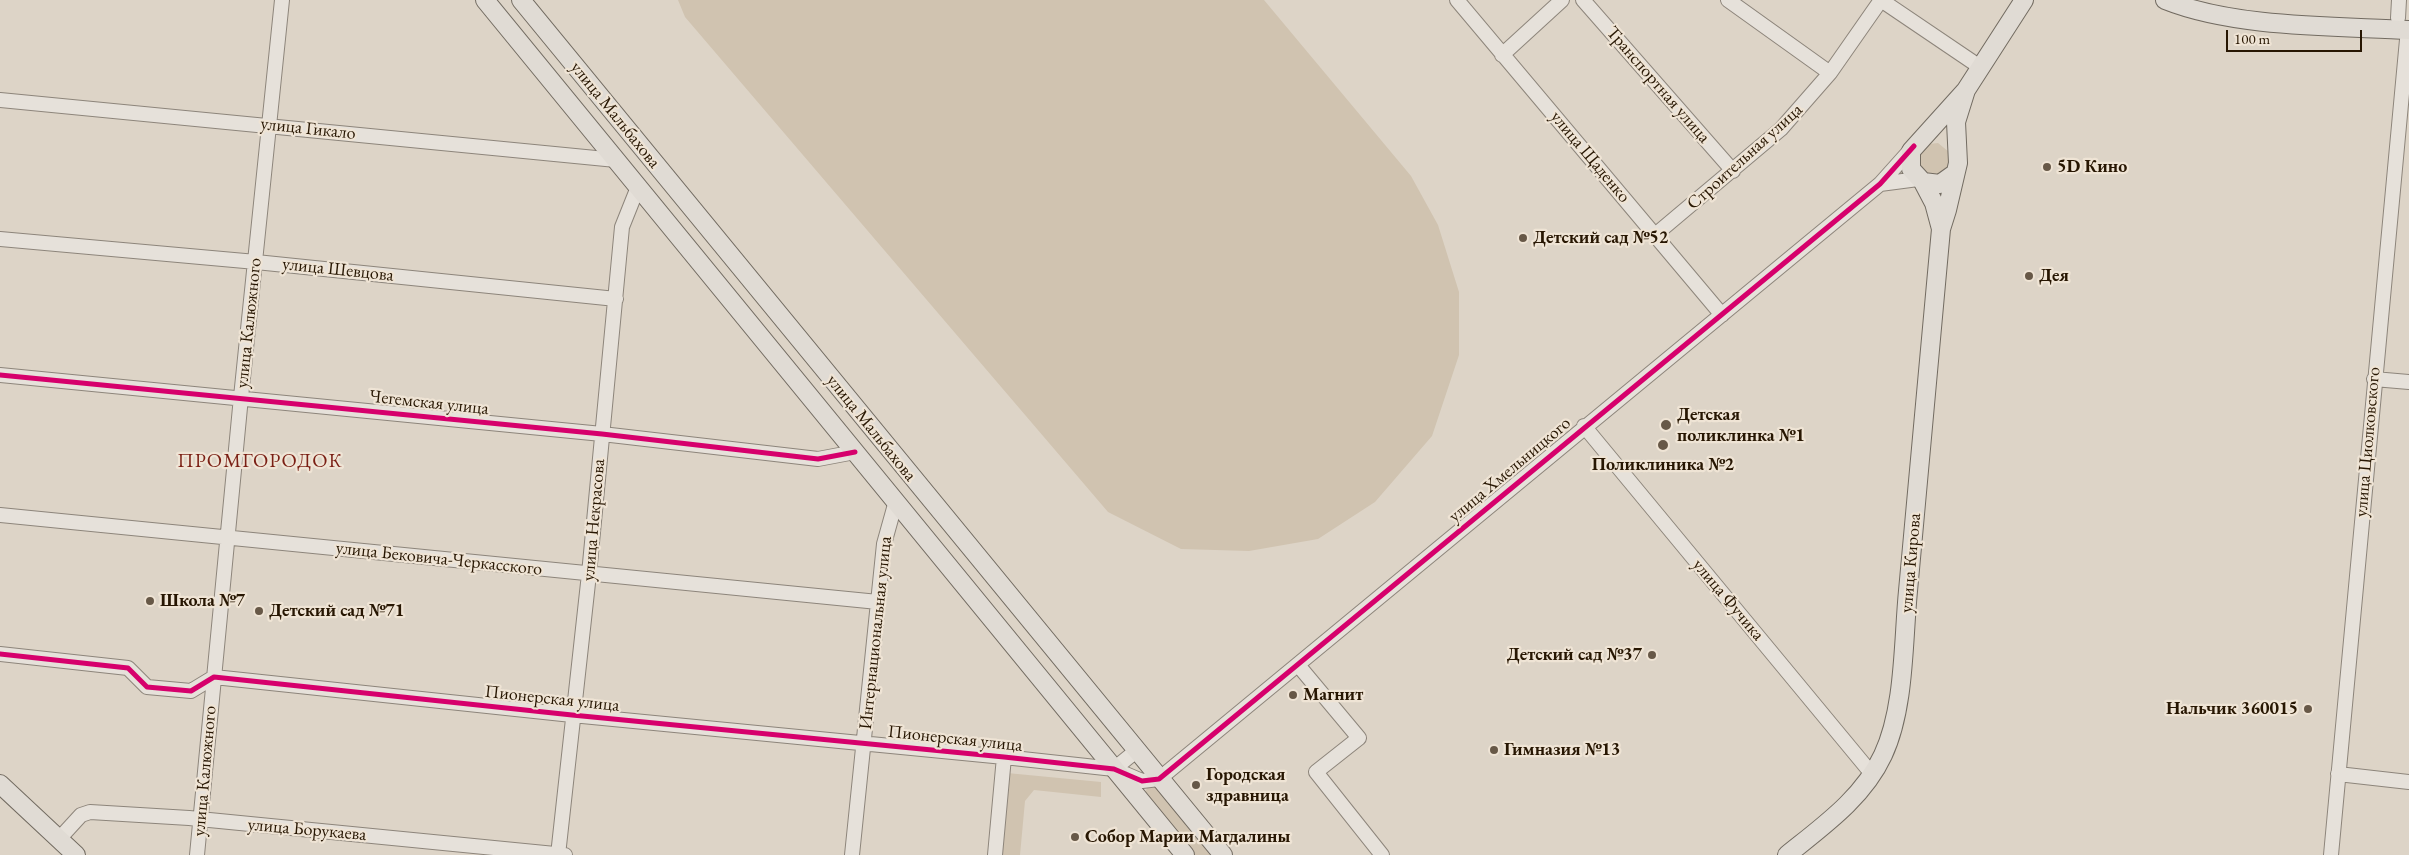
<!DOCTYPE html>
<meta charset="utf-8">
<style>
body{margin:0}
#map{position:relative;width:2409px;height:855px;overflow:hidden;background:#ddd4c7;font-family:"EB Garamond",serif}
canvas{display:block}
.scale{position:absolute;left:2226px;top:30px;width:136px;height:22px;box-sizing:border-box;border:2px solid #271602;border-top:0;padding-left:6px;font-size:15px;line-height:18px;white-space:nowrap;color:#271602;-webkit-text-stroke:4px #efe4d5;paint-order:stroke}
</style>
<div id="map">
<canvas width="2409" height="855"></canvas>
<div class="scale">100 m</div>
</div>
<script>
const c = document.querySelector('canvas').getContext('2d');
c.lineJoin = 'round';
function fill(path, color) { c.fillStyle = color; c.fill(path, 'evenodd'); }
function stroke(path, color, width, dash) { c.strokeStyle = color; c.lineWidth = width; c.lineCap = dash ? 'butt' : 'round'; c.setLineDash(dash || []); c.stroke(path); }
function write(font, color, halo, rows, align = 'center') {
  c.font = font + ' "EB Garamond",serif'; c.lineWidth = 4.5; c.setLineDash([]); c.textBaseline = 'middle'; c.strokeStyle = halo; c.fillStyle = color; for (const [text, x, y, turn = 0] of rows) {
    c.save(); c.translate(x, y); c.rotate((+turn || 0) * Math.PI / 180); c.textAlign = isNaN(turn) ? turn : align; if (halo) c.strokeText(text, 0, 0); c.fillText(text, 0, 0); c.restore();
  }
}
fill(new Path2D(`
 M678,0h586l147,176 27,49 21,67v63l-27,81 -57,66 -57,37 -69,12 -68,-2 -73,-37 -423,-495z
 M1938,143l11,9v16l-7,8 -20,-3 -5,-17 12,-12z
 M1007,773l94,9v15l-67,-7 -9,11 -5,54h-20z
 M1154,787l5,3 54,65h-19l-47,-57 -2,-5 2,-5z`), '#d0c3b0');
const minor = new Path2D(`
 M1457,0l265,315
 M1583,0l150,171
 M1728,0l102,73
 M1881,0l99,67
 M2398,18l1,-18
 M1502,55l60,-55
 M0,100l616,60
 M1880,184l38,-5
 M1655,235l126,-106 49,-56 51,-73
 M0,239l256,23 360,37
 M0,375l602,59 216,25 37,-7
 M2374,379l35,3
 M1584,426l288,348
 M0,515l878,87
 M0,654l128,14 19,19 44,4 23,-14 358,38 432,42 110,12 28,12 17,-2 721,-595 34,-38
 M1298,665l61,73 -43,34 66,83
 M1114,769l22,-18
 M2338,774l71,8
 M59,839l22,-24 9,-3 99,6 376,37
 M197,855l44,-458 41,-397
 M558,855l31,-281 33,-347 16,-40
 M852,855l32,-311 12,-43
 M995,855l9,-98
 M2331,855l77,-826`);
const major = new Path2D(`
 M485,0l700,855
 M521,0l702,855
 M2165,0c70,28 168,26 244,30
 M1954,174l-14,10 -17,-2 -12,-13v-18l55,-61 58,-90
 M1923,182l11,21 7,26
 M0,784l76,71
 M1787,855c36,-29 76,-57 96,-100 22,-47 20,-113 25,-164 12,-121 22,-242 33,-362l6,-19 11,-47 -2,-41 10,-32`);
stroke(minor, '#8d857b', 16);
stroke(major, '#726b61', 20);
stroke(minor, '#e6e1da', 14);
stroke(major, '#e0dbd4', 18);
stroke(new Path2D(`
 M0,375l602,59 216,25 37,-7
 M0,654l128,14 19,19 44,4 23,-14 358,38 432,42 110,12 28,12 17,-2 721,-595 34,-38`), '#d6006c', 5);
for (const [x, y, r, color] of [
 [2047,167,5,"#675847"],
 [1523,238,5,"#675847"],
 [2029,276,5,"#675847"],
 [1666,425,6,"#675847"],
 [1663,445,6,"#675847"],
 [150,601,5,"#675847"],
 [259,611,5,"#675847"],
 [1652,655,5,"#675847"],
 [1293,695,5,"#675847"],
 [2308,709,5,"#675847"],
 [1494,750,5,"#675847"],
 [1196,785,5,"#675847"],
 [1075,837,5,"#675847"]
]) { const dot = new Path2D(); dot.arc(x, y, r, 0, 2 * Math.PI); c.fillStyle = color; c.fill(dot); stroke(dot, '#efe4d5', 2); }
write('18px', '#271602', '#efe4d5', [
 ["Транспортная улица",1658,85,49],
 ["улица Мальбахова",615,115,51],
 ["улица Гикало",308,129,6],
 ["улица Щаденко",1590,157,50],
 ["Строительная улица",1745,157,-42],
 ["улица Шевцова",338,270,6],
 ["улица Калюжного",249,323,-84],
 ["Чегемская улица",429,403,6],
 ["улица Мальбахова",871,428,51],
 ["улица Циолковского",2368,442,-85],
 ["улица Хмельницкого",1510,470,-40],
 ["улица Некрасова",594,520,-85],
 ["улица Бековича-Черкасского",439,559,6],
 ["улица Кирова",1911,563,-85],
 ["улица Фучика",1728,600,50],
 ["Интернациональная улица",876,633,-84],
 ["Пионерская улица",552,699,6],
 ["Пионерская улица",955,739,6],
 ["улица Калюжного",205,771,-85],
 ["улица Борукаева",307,830,5]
]);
write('bold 18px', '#271602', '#efe4d5', [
 ["5D Кино",2057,167],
 ["Детский сад №52",1533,238],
 ["Дея",2039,276],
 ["Детская",1677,415],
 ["поликлинка №1",1677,436],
 ["Поликлиника №2",1663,465,"center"],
 ["Школа №7",160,601],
 ["Детский сад №71",269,611],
 ["Детский сад №37",1642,655,"right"],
 ["Магнит",1303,695],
 ["Нальчик 360015",2298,709,"right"],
 ["Гимназия №13",1504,750],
 ["Городская",1206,775],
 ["здравница",1206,796],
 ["Собор Марии Магдалины",1085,837]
], 'left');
c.letterSpacing = '1px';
write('20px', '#7a1f14', '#efe4d5', [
 ["ПРОМГОРОДОК",260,462]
]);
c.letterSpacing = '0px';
</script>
